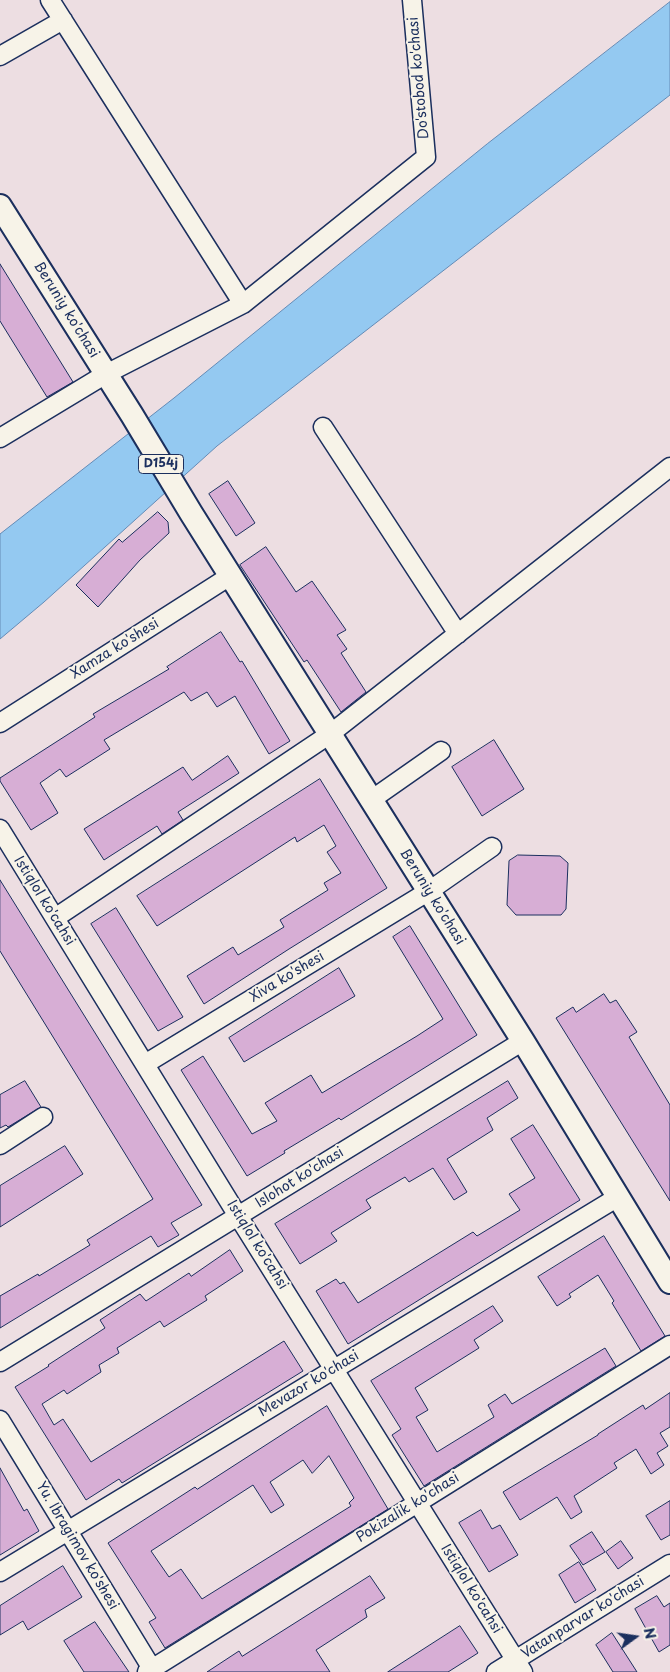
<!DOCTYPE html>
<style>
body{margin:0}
#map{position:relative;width:670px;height:1672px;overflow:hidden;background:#eddee2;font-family:"Playpen Sans",sans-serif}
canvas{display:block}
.north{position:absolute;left:610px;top:1612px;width:50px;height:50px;-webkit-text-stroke:4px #f7f3e8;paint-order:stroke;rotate:76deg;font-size:14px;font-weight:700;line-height:20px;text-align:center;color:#1b2f5e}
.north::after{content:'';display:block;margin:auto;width:18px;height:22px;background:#1b2f5e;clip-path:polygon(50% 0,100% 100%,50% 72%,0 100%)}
</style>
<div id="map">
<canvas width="670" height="1672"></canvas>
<div class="north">N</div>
</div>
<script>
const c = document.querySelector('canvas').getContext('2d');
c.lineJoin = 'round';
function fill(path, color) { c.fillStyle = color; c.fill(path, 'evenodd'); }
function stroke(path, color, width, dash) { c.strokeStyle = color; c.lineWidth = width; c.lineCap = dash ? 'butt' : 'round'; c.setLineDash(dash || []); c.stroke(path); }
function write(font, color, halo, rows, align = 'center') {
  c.font = font + ' "Playpen Sans",sans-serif'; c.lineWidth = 4; c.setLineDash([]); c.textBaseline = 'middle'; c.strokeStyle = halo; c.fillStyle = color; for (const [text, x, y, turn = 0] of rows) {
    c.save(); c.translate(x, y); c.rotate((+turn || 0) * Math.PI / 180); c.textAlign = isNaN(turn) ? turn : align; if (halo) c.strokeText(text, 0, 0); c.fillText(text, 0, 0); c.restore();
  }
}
const water = new Path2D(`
 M670,2v93l-453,351 -173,156 -44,37v-105l174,-136 313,-254z`);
fill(water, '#94c9f1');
stroke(water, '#648bb6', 1);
const building = new Path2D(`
 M0,264l73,118 -26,15 -47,-76z
 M228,481l27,42 -19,13 -27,-42z
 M158,512l10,10 1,11 -29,27 -42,47 -22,-22 43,-46 3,3z
 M266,547l30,45 16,-11 34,49 -9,5 10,14 -6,4 25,39 -25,20 -34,-52 -3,2 -64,-97z
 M221,632l19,30 2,-1 48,80 -21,13 -34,-58 -18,11 -10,-15 -16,9 -7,-9 -80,48 6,9 -44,28 -6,-8 -20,14 18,30 -27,17 -31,-49v-3l95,-61 -2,-3 76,-45 -2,-2z
 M494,740l30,49 -42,27 -30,-49z
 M228,756l11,17 -61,39 5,8 -21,14 -5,-8 -53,34 -20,-31 99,-62 9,13z
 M320,779l67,109 -98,61 -85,55 -17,-28 46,-29 5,8 46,-28 -4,-7 48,-30 -4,-7 17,-10 -14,-21 9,-6 -12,-21 -27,17 -2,-5 -138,89 -20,-30z
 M518,855l42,1 8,7 -2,46 -5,6h-45l-9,-10 2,-44z
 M0,880l202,325 -31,18 8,12 -21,12 -7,-11 -151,92v-32l38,-22 1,2 51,-31 -3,-5 66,-41 -153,-248z
 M116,908l67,109 -25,14 -67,-107z
 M410,926l67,109 -136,85 -2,-2 -55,33 1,2 -38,23 -66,-106 22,-14 49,78 25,-13 -12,-18 46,-28 11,18 95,-57 26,-17 -50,-82z
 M339,968l16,28 -111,66 -15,-24z
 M604,994l6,9 6,-3 21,32 -8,5 41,68v96l-114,-183 17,-11 3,5z
 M25,1081l16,26 -33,20 -2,-2 -6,3v-33z
 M508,1081l10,17 -31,20 6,12 -46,29 20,33 -13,8 -21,-32 -24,14 -4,-5 -39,23 5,8 -40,25 6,8 -37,23 -25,-40z
 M533,1125l47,75 -232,144 -32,-53 20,-12 4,5 4,-2 14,21 115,-71 4,4 43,-26 -11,-16 26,-16 -24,-39z
 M65,1146l18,28 -83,53v-41z
 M604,1236l61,100 -24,15 -29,-48 2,-2 -16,-26 -29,19 2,3 -14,9 -19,-29z
 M230,1250l13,21 -38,25 2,4 -43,27 -4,-6 -43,27 2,5 -20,12 2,7 -34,22 -3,-4 -22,14 12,21 9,-6 28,43 193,-121 19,30 -181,112 -3,-4 -33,21 -71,-113 34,-21 -1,-1 57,-37 -5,-8 40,-26 6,7 43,-28 2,3z
 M493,1306l10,15 -29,19 5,8 -64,40 13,22 -12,7 21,35 57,-35 -6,-12 17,-11 7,10 93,-56 11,18 -192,120 -32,-51 9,-6 -30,-48z
 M670,1393v34l-10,6 8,13 -11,7 7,12 -13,9 -15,-25 -22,14 3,5 -43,28 8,16 -11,7 -14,-22 -37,23 -17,-28 95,-57v-1l45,-29 2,4z
 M327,1406l61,103 -223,139 -16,-26 7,-4 -48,-75 87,-56 2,2zM329,1456l25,42 -5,5 2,3 -149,93 -21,-30 -12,8 -18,-26 102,-66 18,28 13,-8 -14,-23 33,-22 9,13z
 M0,1468l24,43 3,-2 12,22 -39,24z
 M670,1501v34l-9,5 -15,-24z
 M481,1510l11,19 8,-4 18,30 -29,17 -30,-49z
 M592,1532l13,20 -22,13 -13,-19z
 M621,1541l12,17 -15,11 -12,-17z
 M579,1562l17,28 -21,13 -16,-28z
 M63,1566l19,31 -54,33 -5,-9 -23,14v-29z
 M370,1576l15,22 -20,12 2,7 -51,33 14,22h-123l32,-21 3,5z
 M657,1596l7,11 6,-4v42l-11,7 -24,-43z
 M95,1622l34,50h-45l-20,-31z
 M460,1626l18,27 -30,19h-60z
 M612,1633l25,39h-24l-17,-27z`);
fill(building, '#d7aed5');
stroke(building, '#1b2f5e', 1);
const minor = new Path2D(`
 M50,0l193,304
 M0,56l63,-36
 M323,427l135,207
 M0,438l106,-64 137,-70 183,-147 -14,-157
 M0,723l230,-147
 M371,800l70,-49
 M0,829l238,387 285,456
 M55,918l275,-184 340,-267
 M145,1064l284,-173 63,-44
 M0,1145l43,-28
 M0,1362l523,-321
 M0,1420l154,252
 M0,1572l618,-375
 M147,1672l523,-327
 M496,1672l174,-108`);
const major = new Path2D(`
 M0,206l132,209 59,98 332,528 147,241`);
stroke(minor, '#1b2f5e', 21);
stroke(major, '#1b2f5e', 26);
stroke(minor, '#f7f3e8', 18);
stroke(major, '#f7f3e8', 22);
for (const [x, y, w] of [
 [161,464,45]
]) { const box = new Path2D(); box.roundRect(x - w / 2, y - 9.5, w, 19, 4); c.fillStyle = '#f7f3e8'; c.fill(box); stroke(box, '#1b2f5e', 1); }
write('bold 12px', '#1b2f5e', null, [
 ["D154j",161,464]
]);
write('14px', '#1b2f5e', '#f7f3e8', [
 ["Do'stobod ko'chasi",419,78,-95],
 ["Beruniy ko'chasi",66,310,58],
 ["Xamza ko'shesi",115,649,-32],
 ["Beruniy ko'chasi",432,897,58],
 ["Istiqlol ko'cahsi",44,901,58],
 ["Xiva ko'shesi",287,977,-31],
 ["Islohot ko'chasi",300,1178,-32],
 ["Istiqlol ko'cahsi",257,1245,58],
 ["Mevazor ko'chasi",309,1384,-31],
 ["Pokizalik ko'chasi",408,1508,-32],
 ["Yu. Ibragimov ko'shesi",77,1546,59],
 ["Istiqlol ko'cahsi",471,1589,58],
 ["Vatanparvar ko'chasi",583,1618,-32]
]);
</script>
